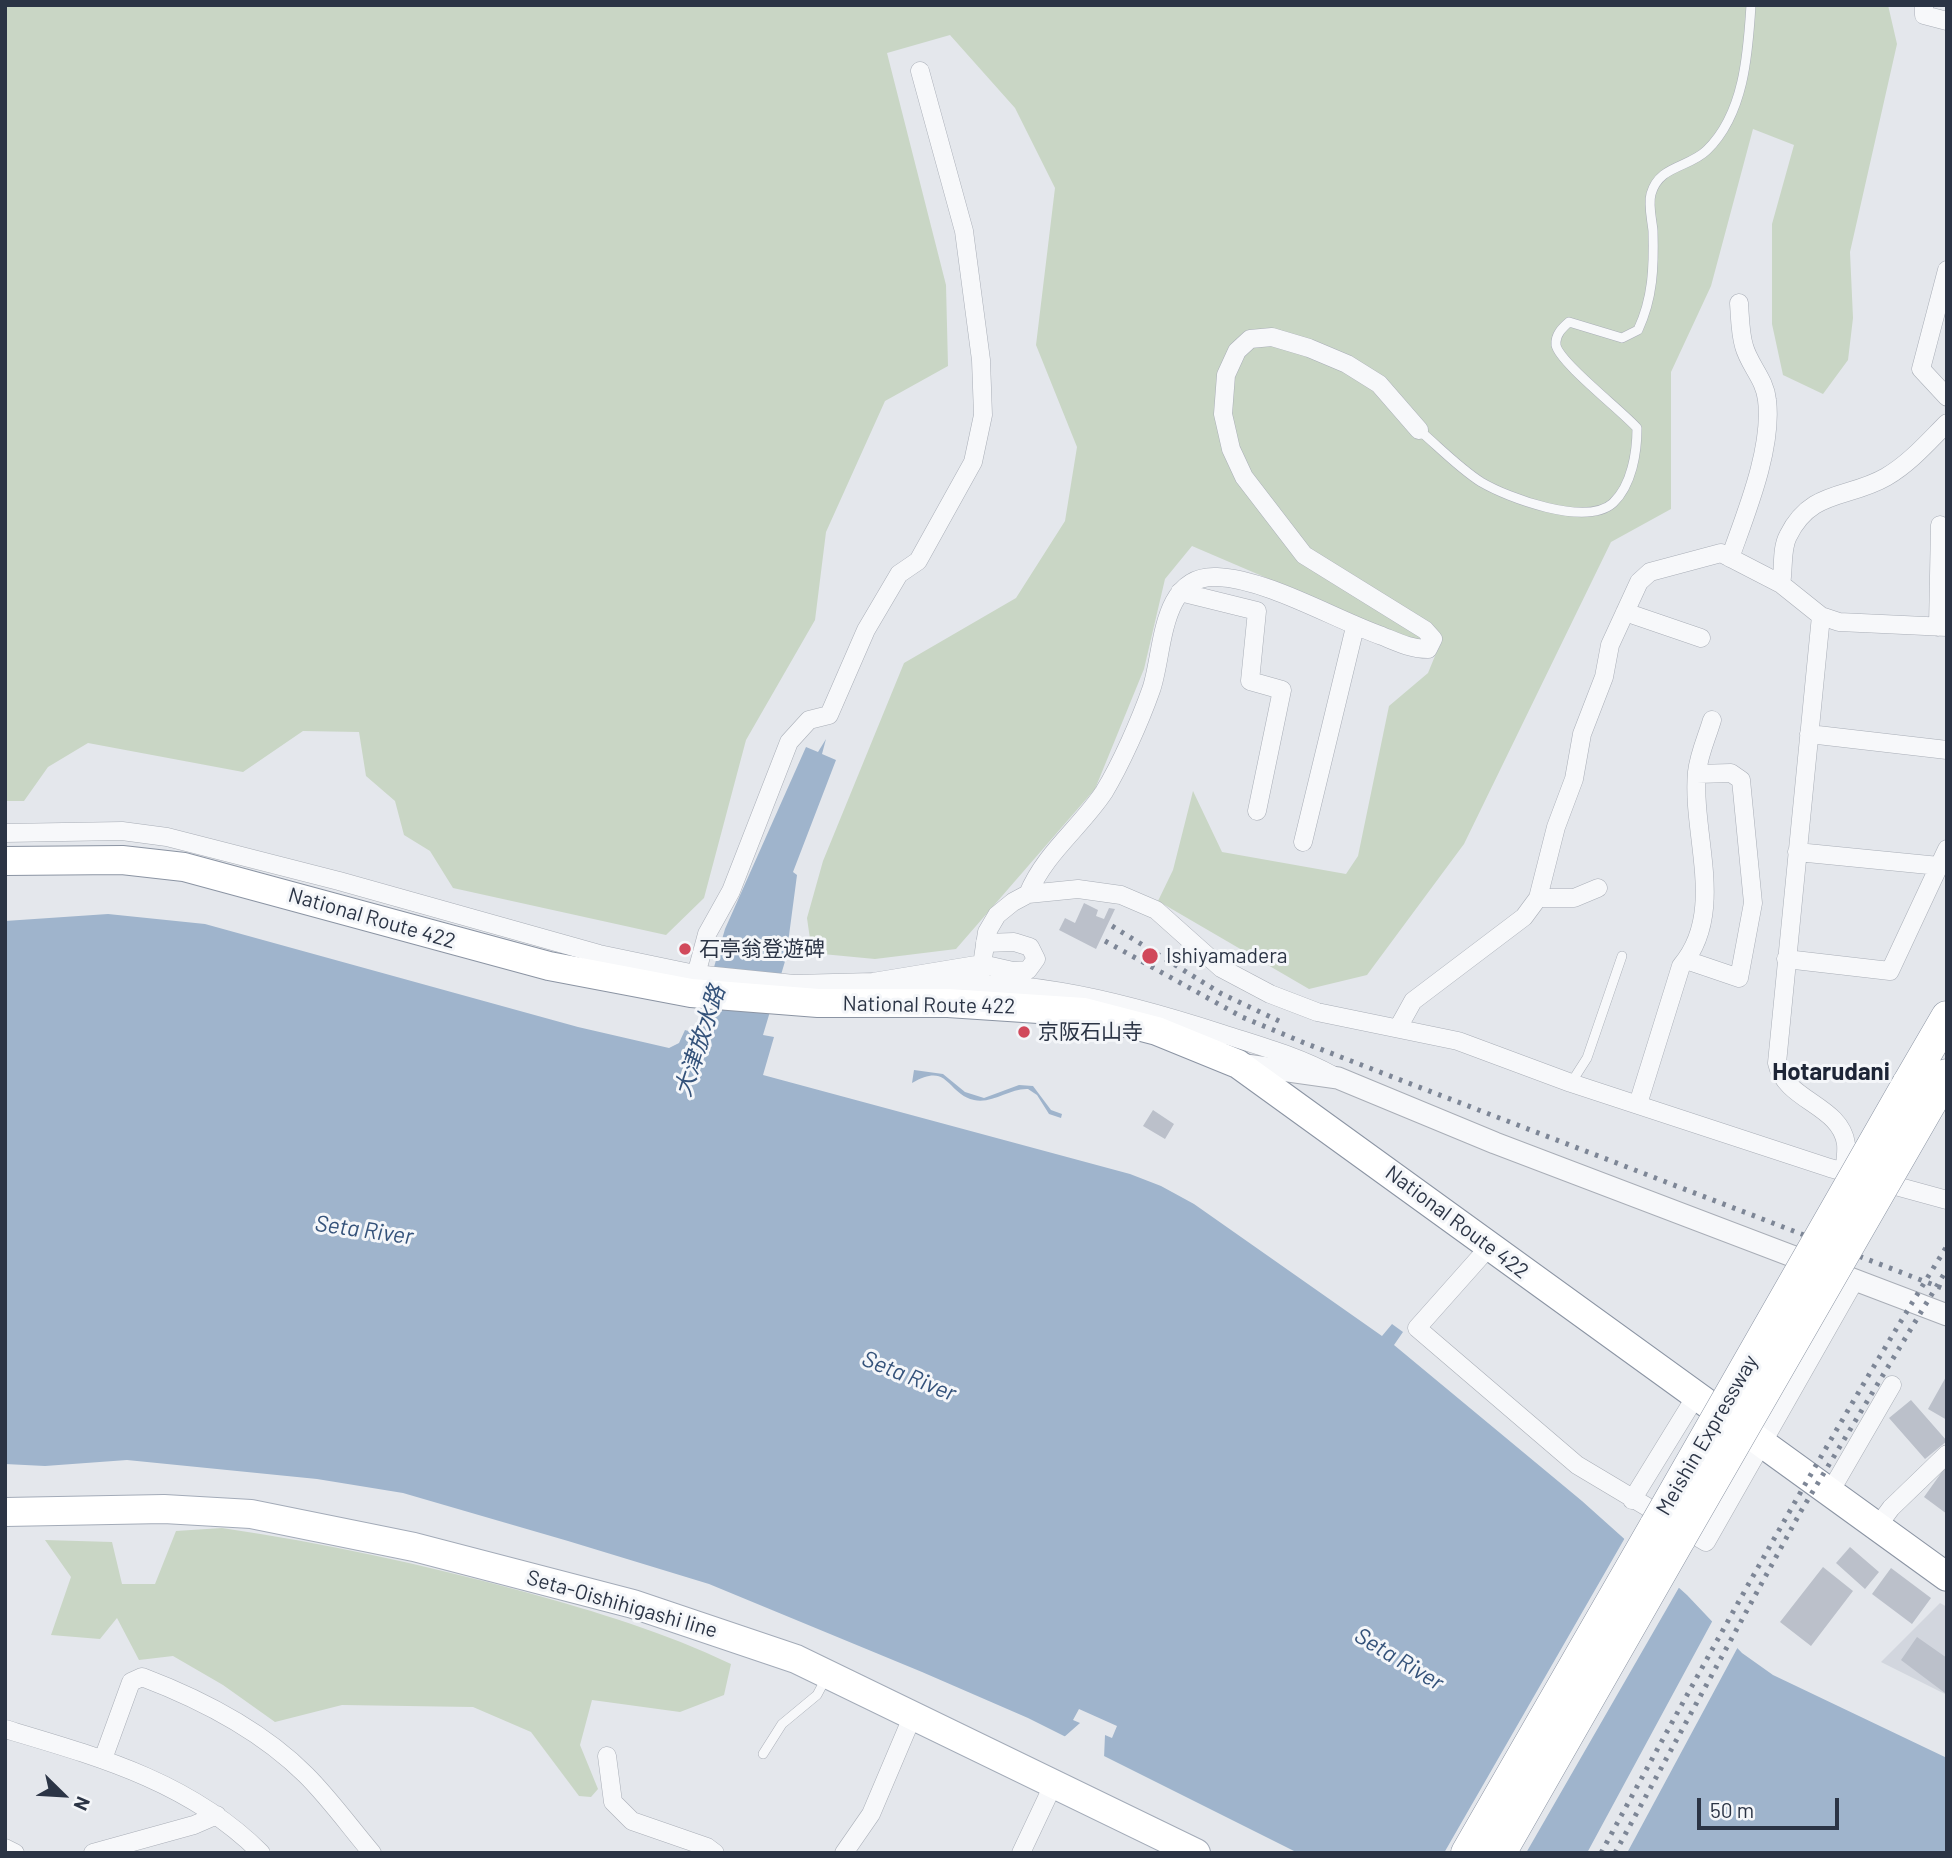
<!DOCTYPE html>
<meta charset="utf-8">
<style>
body{margin:0}
#map{position:relative;width:1952px;height:1858px;overflow:hidden;background:#e4e7ec;font-family:Barlow,sans-serif}
canvas{display:block}
.frame{position:absolute;inset:0;border:7px solid #2b3445;pointer-events:none}
.north{position:absolute;left:28px;top:1760px;width:70px;height:70px;-webkit-text-stroke:5px #f4f6f9;paint-order:stroke;rotate:114deg;font-size:19px;font-weight:700;line-height:28px;text-align:center;color:#2b3445}
.north::after{content:'';display:block;margin:auto;width:24px;height:32px;background:#2b3445;clip-path:polygon(50% 0,100% 100%,50% 72%,0 100%)}
.scale{position:absolute;left:1697px;top:1798px;width:142px;height:32px;box-sizing:border-box;border:4px solid #2b3445;border-top:0;padding-left:9px;font-size:21px;line-height:24px;white-space:nowrap;color:#2b3445;-webkit-text-stroke:5px #f4f6f9;paint-order:stroke}
</style>
<div id="map">
<canvas width="1952" height="1858"></canvas>
<div class="frame"></div>
<div class="north">N</div>
<div class="scale">50 m</div>
</div>
<script>
const c = document.querySelector('canvas').getContext('2d');
c.lineJoin = 'round';
function fill(path, color) { c.fillStyle = color; c.fill(path, 'evenodd'); }
function stroke(path, color, width, dash) { c.strokeStyle = color; c.lineWidth = width; c.lineCap = dash ? 'butt' : 'round'; c.setLineDash(dash || []); c.stroke(path); }
function write(font, color, halo, rows, align = 'center') {
  c.font = font + ' Barlow,"Noto Sans JP",sans-serif'; c.lineWidth = 6; c.setLineDash([]); c.textBaseline = 'middle'; c.strokeStyle = halo; c.fillStyle = color; for (const [text, x, y, turn = 0] of rows) {
    c.save(); c.translate(x, y); c.rotate((+turn || 0) * Math.PI / 180); c.textAlign = isNaN(turn) ? turn : align; if (halo) c.strokeText(text, 0, 0); c.fillText(text, 0, 0); c.restore();
  }
}
fill(new Path2D(`
 M1940,1603l7,4v88l-66,-33z`), '#d2d6de');
fill(new Path2D(`
 M5,5h1883l9,39 -47,208 3,66 -5,42 -25,34 -40,-19 -11,-51v-100l22,-79 -41,-16 -42,157 -40,86v137l-60,33 -147,302 -97,131 -58,14 -151,-88 15,-31 20,-79 29,61 124,22 12,-18 31,-150 39,-33 9,-22 -245,-105 -27,33 -21,90 -49,120 -139,160 -81,10 -63,-6 -5,-35 16,-57 81,-198 112,-65 49,-77 12,-74 -41,-102 19,-157 -40,-80 -65,-73 -63,18 59,232 2,81 -63,35 -59,131 -11,88 -69,120 -42,158 -38,37 -213,-47 -23,-37 -26,-16 -9,-34 -29,-25 -7,-44 -56,-1 -60,41 -155,-29 -40,24 -24,34h-19z
 M222,1528c103,15 203,37 303,64 72,20 139,40 206,72l-7,31 -44,17 -88,-12 -12,45 18,44 -7,8 -12,-1 -48,-64 -58,-25 -131,-2 -67,17 -52,-37 -50,-29 -34,4 -22,-42 -17,21 -49,-4 20,-58 -26,-37 67,2 10,42h33l21,-53z`), '#c9d6c5');
fill(new Path2D(`
 M826,739l-4,15 14,6 -43,112 4,3 -11,83 -23,77 11,2 -11,38 367,99 31,12 33,18 188,132 10,-12 11,8 -9,13 188,156 105,94 55,58 31,22 174,83v95h-649l-270,-135 -106,-46 -213,-88 -141,-43 -165,-48 -86,-14 -190,-19 -82,6 -40,-2v-543l103,-7 97,10 373,103 91,21 10,-5 6,-13 10,3 30,-104 81,-182 12,5z
 M914,1070l29,4 22,18 19,6 35,-13 14,1 18,24 11,4 -1,4 -12,-4 -12,-19 -9,-6c-18,-1 -35,15 -54,11 -28,-7 -25,-39 -62,-17z`), '#9fb4cc');
fill(new Path2D(`
 M1626,1536l55,48 -155,269h-82z
 M1714,1618l25,27 -112,208h-40z
 M1079,1709l38,17 -5,12 -7,-3 -1,23 -41,-20 17,-15 -7,-3z`), '#e4e7ec');
fill(new Path2D(`
 M1084,903l14,7 -2,6 8,3 5,-11 6,1 -19,40 -37,-19 6,-12 10,5z
 M1153,1110l21,14 -9,15 -22,-13z
 M1947,1375v45l-19,-11z
 M1911,1400l36,41 -22,18 -36,-41z
 M1944,1469l3,2v43l-23,-17z
 M1850,1547l29,25 -14,17 -29,-26z
 M1823,1567l30,24 -42,55 -31,-24z
 M1891,1568l40,30 -19,26 -40,-30z
 M1917,1637l30,21 -2,35 -44,-33z`), '#bbc0ca');
const service = new Path2D(`
 M1419,430c20,17 40,38 62,52 27,16 105,45 132,21 19,-18 24,-51 24,-75 -15,-17 -78,-66 -81,-83 -1,-10 6,-17 13,-23l53,16 16,-8c15,-32 16,-63 15,-99 -1,-11 -5,-26 -2,-37 8,-29 38,-26 56,-44 37,-36 41,-96 44,-145
 M1571,1083l16,-25 35,-102
 M763,1754l19,-30 35,-29 9,-17`);
const minor = new Path2D(`
 M1924,5v10l23,6
 M1947,270l-26,99 26,28
 M1730,558c16,-45 43,-110 37,-158 -2,-21 -18,-35 -23,-54 -4,-13 -4,-30 -5,-43
 M1180,592l77,19 -7,70 32,9 -25,121
 M1625,612l76,26
 M1821,616l18,6 108,5
 M1938,627l2,-102
 M1809,734l138,16
 M5,833l117,-2 45,6 172,44 260,73 96,20 99,10 79,-2 109,-18 31,7 15,-1 8,-11 -6,-12 -16,-5 -29,1
 M1303,842l52,-215
 M1797,852l142,14
 M1028,894c17,-41 52,-66 76,-102 17,-28 36,-71 47,-102 13,-36 8,-116 66,-113 50,2 117,42 165,59 15,6 29,13 46,13l5,-10 -8,-9 -121,-75 -60,-78 -13,-28 -8,-35 3,-39 11,-24 13,-12 22,-2 37,11 38,16 32,20 40,46
 M1538,898h36l24,-10
 M1786,959l104,12 57,-122
 M1686,960l53,18 14,-75 -12,-123 -10,-7 -34,1
 M693,986l14,-52 24,-43 58,-149 20,-22 20,-5 37,-85 33,-56 19,-13 55,-99 10,-47 -2,-55 -17,-129 -44,-160
 M894,992c107,-24 227,9 329,42 37,12 74,22 109,41
 M976,1004l11,-72 10,-17 16,-13 15,-8 50,-5 43,6 35,15 65,58 49,26 47,18 141,29 113,42 259,85 117,32
 M1398,1028l15,-27 111,-84 14,-19 18,-71 18,-48 8,-45 22,-57 6,-32 29,-63 11,-10 71,-19 60,31
 M1638,1104l43,-138c46,-54 10,-131 16,-194 2,-18 10,-35 15,-52
 M1844,1172c1,-9 3,-19 2,-28 -5,-39 -61,-43 -69,-81l44,-447 -40,-32c3,-15 0,-35 7,-48 23,-47 60,-37 98,-59 24,-14 42,-35 61,-54
 M1489,1247l-72,81 160,137 129,77 149,-262
 M1830,1492l62,-107
 M1632,1500l64,-104
 M1877,1527l14,-19 56,-54
 M5,1729c94,28 185,53 256,124
 M607,1756l6,46 19,19 75,26 8,6
 M103,1759l28,-77 11,-5c58,22 120,54 164,98 24,24 44,52 66,78
 M5,1848l10,5
 M93,1853l101,-28 23,-10
 M844,1853l27,-39 42,-99
 M1021,1853l33,-70`);
const tertiary = new Path2D(`
 M1239,1064l99,14 157,65 452,172`);
const primary = new Path2D(`
 M5,1512l159,-3 87,5 163,33 219,57 163,55 400,194`);
const trunk = new Path2D(`
 M5,861l117,-1 62,7 365,99 142,27 127,10h130l136,9 73,19 81,33 709,513`);
const motorway = new Path2D(`
 M1908,1084l39,-67
 M1932,1100l15,-25
 M1467,1853l189,-328
 M1500,1853l180,-315`);
stroke(service, '#a9aeb7', 10);
stroke(minor, '#a9aeb7', 19);
stroke(tertiary, '#a9aeb7', 23);
stroke(primary, '#a3abb8', 30);
stroke(trunk, '#8b94a3', 30);
stroke(motorway, '#8b94a3', 33);
stroke(service, '#f7f8fa', 9);
stroke(minor, '#f7f8fa', 18);
stroke(tertiary, '#f7f8fa', 21);
stroke(primary, '#fff', 28);
stroke(trunk, '#fff', 28);
stroke(motorway, '#fff', 32);
stroke(new Path2D(`
 M1112,926l110,68 59,28
 M1105,941l137,76 65,27 640,246
 M1601,1853c111,-205 223,-409 346,-607
 M1615,1853l186,-342 146,-242`), '#7d8696', 5, [3.5, 7]);
const motorwayBridge = new Path2D(`
 M1656,1525l252,-441
 M1680,1538l252,-438`);
stroke(motorwayBridge, '#8b94a3', 33, []);
stroke(motorwayBridge, '#fff', 32);
for (const [x, y, r, color] of [
 [685,949,7,"#d1495b"],
 [1150,956,9,"#d1495b"],
 [1024,1032,7,"#d1495b"]
]) { const dot = new Path2D(); dot.arc(x, y, r, 0, 2 * Math.PI); c.fillStyle = color; c.fill(dot); stroke(dot, '#f4f6f9', 2.5); }
write('21px', '#2b3445', '#f4f6f9', [
 ["National Route 422",372,918,16],
 ["National Route 422",929,1005,1],
 ["National Route 422",1457,1222,37],
 ["Meishin Expressway",1707,1435,-60],
 ["Seta-Oishihigashi line",622,1604,16]
]);
write('21px', '#2b3445', '#f4f6f9', [
 ["石亭翁登遊碑",699,949],
 ["Ishiyamadera",1166,956],
 ["京阪石山寺",1038,1032]
], 'left');
write('italic 23px', '#34527a', '#f4f6f9', [
 ["大津放水路",700,1041,-72],
 ["Seta River",364,1230,8],
 ["Seta River",909,1376,22],
 ["Seta River",1399,1659,31]
]);
write('bold 24px', '#1d2536', '#f4f6f9', [
 ["Hotarudani",1831,1072]
]);
</script>
